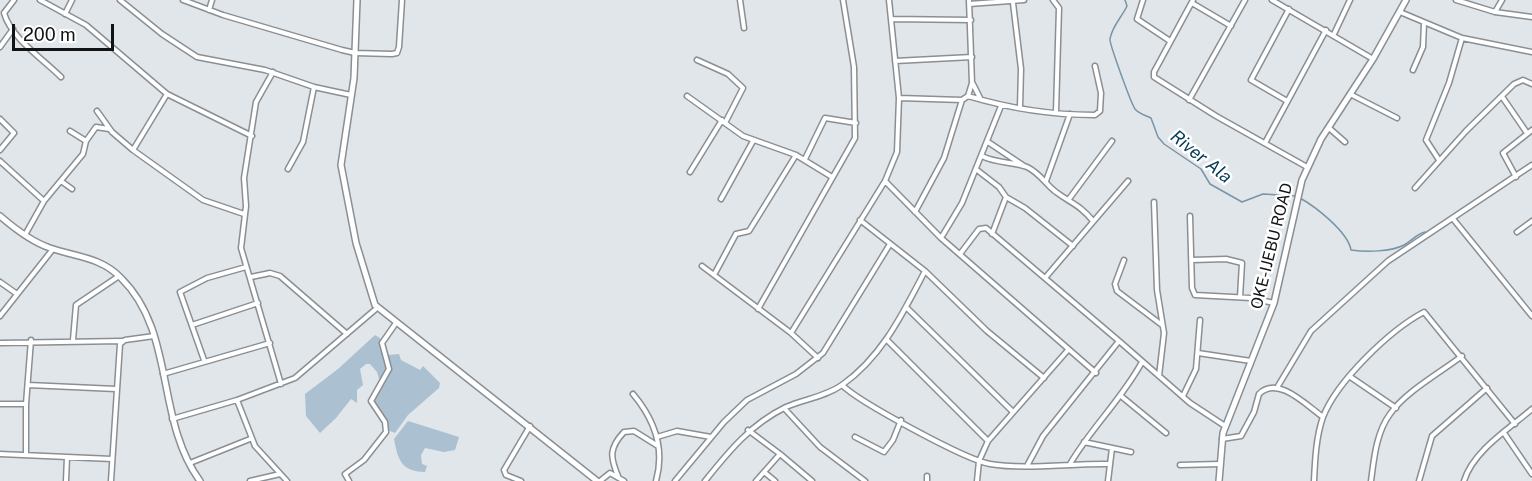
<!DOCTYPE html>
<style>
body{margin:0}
#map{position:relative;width:1532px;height:481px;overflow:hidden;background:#e0e6ea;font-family:"Public Sans",sans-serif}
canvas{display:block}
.scale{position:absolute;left:12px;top:24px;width:102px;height:27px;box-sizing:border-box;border:3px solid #111314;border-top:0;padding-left:8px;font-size:18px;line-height:21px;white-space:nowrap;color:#111314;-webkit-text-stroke:4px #fff;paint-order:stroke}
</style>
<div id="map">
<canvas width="1532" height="481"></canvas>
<div class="scale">200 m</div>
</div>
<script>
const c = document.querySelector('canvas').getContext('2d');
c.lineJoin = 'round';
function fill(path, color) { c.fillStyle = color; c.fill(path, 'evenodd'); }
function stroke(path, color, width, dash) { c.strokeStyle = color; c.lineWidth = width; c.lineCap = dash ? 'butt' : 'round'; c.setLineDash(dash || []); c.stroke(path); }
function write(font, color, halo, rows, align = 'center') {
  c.font = font + ' "Public Sans",sans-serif'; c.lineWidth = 5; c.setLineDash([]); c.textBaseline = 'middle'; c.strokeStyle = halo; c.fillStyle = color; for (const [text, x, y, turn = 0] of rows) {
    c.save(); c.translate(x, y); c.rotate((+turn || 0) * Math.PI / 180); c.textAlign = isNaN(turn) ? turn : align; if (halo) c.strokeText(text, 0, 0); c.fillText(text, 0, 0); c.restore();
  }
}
fill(new Path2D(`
 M375,335l5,3 8,22v-5l11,-1 2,6 19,10 3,-4 17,17 -1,5 -31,27 -13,18 -10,-4 -2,-11 -11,-18 3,-4 -2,-5 4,-4 5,1 -5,-16 -7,-8h-4l-6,5 3,16 -6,5v13l-6,-4 -15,19 -16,15 -14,-17 -1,-22 33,-25z
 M408,421l51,16 -4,13 -11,2 -19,-4 -4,7 1,9 5,2 -2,6c-24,-1 -27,-12 -31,-33z`), '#abc0d0');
stroke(new Path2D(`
 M1125,0l2,6c-5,11 -15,20 -17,33 -1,4 21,64 25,70 4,5 10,6 16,9l7,19 6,7 37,25 9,15 32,18 21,-8 33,2
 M1300,198c16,9 48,34 51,52 15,2 40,2 53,-5 8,-4 12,-11 21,-13`), '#7994a7', 1.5);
const street = new Path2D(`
 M14,0l-10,13c7,25 39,46 57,64
 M40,0l46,25 81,69 85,42
 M120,0l42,34 35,23 68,13 49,17 37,8
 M183,0l40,15 119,35 13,3 37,1 5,-1 2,-6 3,-47
 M740,0l4,28
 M1053,0l6,8 -3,104
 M1143,0l-6,19 33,22
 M1193,0l-39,72v5l62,39 91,51
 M1272,0l101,59
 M1456,0l39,12 37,5
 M1013,3l8,66 -1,38
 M1192,3l39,23
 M969,4l55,-4
 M209,10l3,-10
 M1400,12l62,26 70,14
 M1495,12l7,-12
 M65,14l7,-14
 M891,19l80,1
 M1334,34l16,-34
 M0,47l13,-18
 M697,60l31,14 15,14 -18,35
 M895,61l77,-4
 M1413,70l10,-23 1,-24
 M273,72l-17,30 -12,76 2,28 -5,42 40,136
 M973,84l7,14
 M167,94l-34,56 70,50 41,14
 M1350,94l47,24
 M687,96l56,40 53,19 36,22
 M968,96c40,12 83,19 127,19l5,-4 1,-18 -6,-27
 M899,98l63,2 6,-4 4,-13 -3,-83
 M1503,98l24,35
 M1189,100l56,-100
 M1287,101l-36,-21 38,-71
 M97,111l15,21 21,18
 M0,119l14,14 -14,17
 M1329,128l16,14
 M70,131l16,10 10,-14 13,2
 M988,142l36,24
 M1265,143l61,-113
 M982,156c12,7 33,6 45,11 13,6 19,18 29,25 16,12 23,12 37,29
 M805,159l20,-41 31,5
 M1439,160l-13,-20 23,-57 13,-45
 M0,161l44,40
 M288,169l15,-27 11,-55
 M977,170l22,17 7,10 19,11 48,38
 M690,172l32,-52
 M1516,177l-13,-24 29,-23
 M61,181l11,8
 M885,181l56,57 155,135
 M1046,181l24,-67
 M1415,188l51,-57 48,-47 9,-4 9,4
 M721,199l32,-58
 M1069,199l43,-58
 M1154,202l3,88 7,43 -5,43
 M915,212l29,-54 18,-58
 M1190,216l2,72 3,7 56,3 23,5
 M860,220l65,51 62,60 57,47
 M1454,220l78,96
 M1517,232l15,-11
 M992,234l14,-37
 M25,235l19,-34 39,-47 3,-13
 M941,238l21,-35 39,-97
 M960,254l19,-25 7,-1 133,113
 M1124,260l-9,24 2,7 45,34
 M1192,260l34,-1 16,4 -2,34
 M702,266l89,67 27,25
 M714,275l22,-41 13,-3 47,-76
 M251,277l19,-4 10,3 67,58
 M1045,278l83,-97
 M0,282l17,12
 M906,307l106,104
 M758,309l97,-171 -1,-71 -11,-67
 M0,316l53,-67
 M192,325l66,-22
 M791,333l94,-152 12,-29 2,-54 -10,-98
 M73,340l3,-35 43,-29
 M887,340l101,101
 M0,343l122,-2
 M1198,353l53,8
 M204,360l-24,-68 27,-14 39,-11
 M163,374l107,-31
 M1349,376l47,32
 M28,385l88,4
 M842,385c17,17 124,75 148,79 34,6 84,-1 119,0
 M1278,386l33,-55 77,-70 144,-96
 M633,394c21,25 32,55 23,87
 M1121,396l45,37
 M1183,396l13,-27 4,-49
 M0,404h26v51
 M26,404l5,-64
 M784,408l36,39 45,34
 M172,419l65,-19
 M748,430l32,24
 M1504,433l28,41
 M657,437l20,-6 34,6
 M855,437l29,15 9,-12 8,-20
 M1222,439l19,-3 13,-24 5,-18c19,-19 47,11 64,23
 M1084,442l47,10
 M0,454l112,5
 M190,463l60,-24
 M1028,464l15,-28 76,-95 71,62 35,23
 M1070,464c21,-36 52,-65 72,-102
 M1180,465l40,-1
 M764,472l11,9
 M618,476c-8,-19 -9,-28 6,-44l10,-1 24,15
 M66,481l1,-24
 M111,481l9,-137 5,-4 29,-4
 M250,481l30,-7
 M287,481l-32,-35 -18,-46 58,-22 82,-70
 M349,481l-4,-7 19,-14 22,-28 -1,-10 -14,-21 18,-32 -7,-26 14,-20
 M521,481l-15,-6 -2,-5 26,-44
 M600,481l10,-8 14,8
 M675,481l49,-59 23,-22 49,-26 27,-21 67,-109
 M705,481c24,-30 46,-57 81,-74 18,-8 39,-10 56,-22 40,-28 61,-72 83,-114
 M756,481l24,-27 32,27
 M927,481v-5
 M977,481l2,-20 9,-20 80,-91
 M1108,481l4,-33
 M1314,481c1,-21 2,-44 9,-64 14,-36 67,-87 101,-105l91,112
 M1371,481c3,-22 5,-48 19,-67 15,-22 51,-42 72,-58
 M1419,481l13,-45 55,-48
 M1464,481c9,-30 45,-52 68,-72`);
const secondary = new Path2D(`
 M357,0l-3,78 -13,87 15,78 19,62 222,176
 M0,216c15,13 32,26 50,32 26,9 51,9 71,30 55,54 34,142 79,203
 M1219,481l4,-48 51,-130 28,-123 19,-41 52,-80 33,-59`);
stroke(street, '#8a8f93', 7);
stroke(secondary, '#8a8f93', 8);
stroke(street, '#fff', 4);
stroke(secondary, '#fff', 5);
write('16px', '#111314', '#fff', [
 ["OKE-IJEBU ROAD",1272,246,-76]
]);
write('italic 18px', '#043a57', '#fff', [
 ["River Ala",1201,157,39]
]);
</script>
